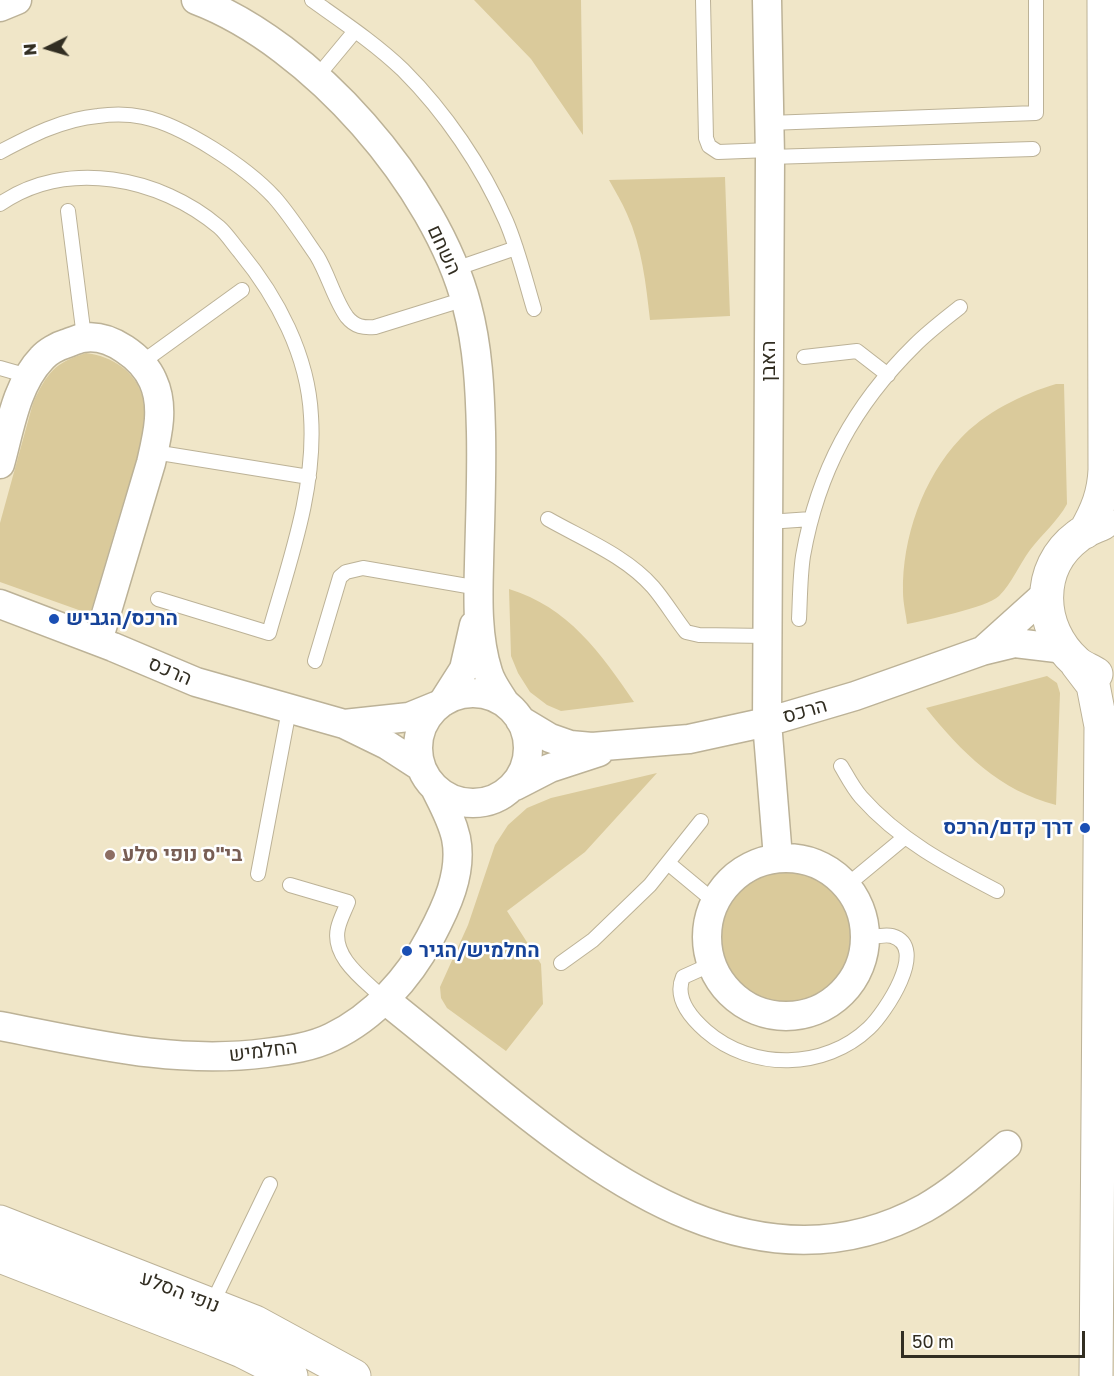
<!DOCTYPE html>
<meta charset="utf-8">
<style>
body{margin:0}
#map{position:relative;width:1114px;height:1376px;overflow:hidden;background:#f0e6c8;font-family:"Golos Text",sans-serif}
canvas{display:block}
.north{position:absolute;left:18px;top:18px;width:60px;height:60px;-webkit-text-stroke:4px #fff;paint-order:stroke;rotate:265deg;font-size:16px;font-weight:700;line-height:24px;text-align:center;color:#322e22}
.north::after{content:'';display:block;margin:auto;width:21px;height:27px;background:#322e22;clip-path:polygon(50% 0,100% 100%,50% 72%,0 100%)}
.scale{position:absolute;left:901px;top:1331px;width:184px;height:27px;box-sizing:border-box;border:3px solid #322e22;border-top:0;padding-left:8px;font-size:18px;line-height:21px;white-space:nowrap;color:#322e22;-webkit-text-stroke:4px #fff;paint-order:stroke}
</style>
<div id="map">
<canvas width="1114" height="1376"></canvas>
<div class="north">N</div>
<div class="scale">50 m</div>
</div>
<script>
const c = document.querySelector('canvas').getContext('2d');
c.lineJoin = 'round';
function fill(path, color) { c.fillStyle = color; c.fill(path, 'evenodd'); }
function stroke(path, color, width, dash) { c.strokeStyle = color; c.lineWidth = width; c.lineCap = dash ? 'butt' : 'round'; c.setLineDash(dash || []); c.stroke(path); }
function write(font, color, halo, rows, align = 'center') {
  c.font = font + ' "Golos Text",Heebo,sans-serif'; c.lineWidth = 5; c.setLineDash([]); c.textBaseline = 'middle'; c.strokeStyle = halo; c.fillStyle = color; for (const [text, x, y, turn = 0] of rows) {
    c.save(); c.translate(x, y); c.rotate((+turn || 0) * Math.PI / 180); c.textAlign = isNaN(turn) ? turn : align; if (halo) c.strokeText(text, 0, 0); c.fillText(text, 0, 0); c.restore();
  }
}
fill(new Path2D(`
 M474,0h107l2,135 -52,-76z
 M725,177l5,139 -80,4c-4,-36 -8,-73 -23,-106 -5,-12 -12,-23 -18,-34z
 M86,353c26,3 51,19 57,46 6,32 -12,78 -21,108 -11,36 -21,71 -32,107l-90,-32v-59l33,-120c14,-30 21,-40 53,-50z
 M1056,384h8l3,120c-9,17 -25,30 -37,46 -11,15 -18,33 -31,46 -13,12 -73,24 -92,28 -1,-10 -4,-21 -4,-32 -1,-54 20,-114 57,-153 24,-26 62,-45 96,-55z
 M509,589c59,18 92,64 125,113l-73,9 -14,-6 -17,-13 -12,-19 -7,-17z
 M1047,676l10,7 3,10 -4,112c-56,-14 -95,-53 -130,-97z
 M657,773l-72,79 -78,59 34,53 2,40 -37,47 -59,-43 -6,-10 -1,-11 28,-62 27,-80 13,-20 19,-17 24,-10z
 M717 937a69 69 0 1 1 138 0a69 69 0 1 1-138 0Z`), '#daca9b');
const service = new Path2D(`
 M312,0c31,22 64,44 91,70 42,42 79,96 103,151 12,28 19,58 28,88
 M703,0l3,138 3,8 9,6 52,-2
 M316,78l39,-47
 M769,123l267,-10v-113
 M0,152c30,-16 63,-33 98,-36 14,-2 31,-2 45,1 40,8 103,50 131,80 16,18 29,39 43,59 11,18 18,45 30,61 8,10 17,11 28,10l90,-28
 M770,157l263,-8
 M0,204c67,-46 160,-27 219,23 8,7 14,17 21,25 37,45 68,103 71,164 5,74 -22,146 -42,217l-111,-34
 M68,211l16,126
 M455,269l61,-21
 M804,357l53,-6 31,24
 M141,363l101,-73
 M0,368l28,8
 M154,452l155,25
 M548,519c35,20 78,37 105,68 12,14 22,31 33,45l13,3 68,1
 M768,522l43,-3
 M799,619c1,-20 1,-43 4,-63 15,-85 51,-151 112,-211 14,-14 30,-26 45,-38
 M315,661l25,-84 6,-5 17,-4 116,20
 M841,766c6,10 12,22 20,31 38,43 86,68 136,94
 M668,863l47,39
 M258,874l31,-164
 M290,885l58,17c-3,8 -8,17 -10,26 -7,30 28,53 46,71
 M846,886l58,-48
 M561,963l32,-23 57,-55 51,-64
 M712,964l-29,13c-9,21 8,41 23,54 46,40 119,39 163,-3 15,-14 61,-81 23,-92 -7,-2 -19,1 -27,2
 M212,1304l58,-120`);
const minor = new Path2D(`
 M196,0c116,44 240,186 271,306 11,41 13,84 14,126 1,44 -1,88 -2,132 -1,35 -2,74 9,108 3,11 11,21 17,31
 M767,0l3,157 -3,565 11,136
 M0,7l17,-7
 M0,464c10,-36 16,-79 42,-106 5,-6 16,-12 23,-14 6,-2 12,-5 18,-6 27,-5 60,20 70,43 12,26 4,56 -2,82l-53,178
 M0,604l113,43 83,35 148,42 43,21 34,22
 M986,648l60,-54
 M418 748a55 55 0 1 1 110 0a55 55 0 1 1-110 0Z
 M443,702l21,-33 10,-44
 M520,720l30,18 20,7 22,2 97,-8 78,-17 88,-26 127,-45 33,-8 50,6
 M344,724l65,-7 27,-11
 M515,786l35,-18 49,-16
 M707 937a79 79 0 1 1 158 0a79 79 0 1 1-158 0Z
 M384,999c34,27 68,55 102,83 122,100 276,215 439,126 30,-17 56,-41 82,-63
 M0,1026c89,17 175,39 266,27 23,-3 46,-6 66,-16 42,-20 77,-59 98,-99 16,-30 33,-65 26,-100 -4,-18 -13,-34 -21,-50`);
const tertiary = new Path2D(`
 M0,1222l255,100 99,54
 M0,1256l208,81 34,14 49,25`);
const secondary = new Path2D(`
 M1085,532c12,-21 19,-38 20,-62l-1,-470
 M1077,664l16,21 8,41 -5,650
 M1096,674c-6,-4 -15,-7 -20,-12 -38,-34 -41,-94 2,-126 7,-6 17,-9 25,-13`);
stroke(service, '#bcb297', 16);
stroke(minor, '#bcb297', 31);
stroke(tertiary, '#bcb297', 35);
stroke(secondary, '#bcb297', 35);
stroke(service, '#fff', 14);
stroke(minor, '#fff', 28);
stroke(tertiary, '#fff', 33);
stroke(secondary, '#fff', 33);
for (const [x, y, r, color] of [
 [54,619,6,"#1a4fb4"],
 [1085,828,6,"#1a4fb4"],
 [110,855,6,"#8d6e63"],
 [407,951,6,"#1a4fb4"]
]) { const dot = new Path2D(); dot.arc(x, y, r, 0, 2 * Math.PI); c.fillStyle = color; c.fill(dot); stroke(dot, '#fff', 2); }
write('20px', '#322e22', '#fff', [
 ["השחם",444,250,65],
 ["האבן",769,361,-90],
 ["הרכס",170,671,23],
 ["הרכס",805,711,-16],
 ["החלמיש",263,1051,-7],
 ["נופי הסלע",180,1292,21]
]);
write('bold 20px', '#164399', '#fff', [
 ["הרכס/הגביש",66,619],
 ["דרך קדם/הרכס",1073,828,"right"],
 ["החלמיש/הגיר",419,951]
], 'left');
write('bold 20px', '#785e54', '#fff', [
 ["בי\"ס נופי סלע",122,855]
], 'left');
</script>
